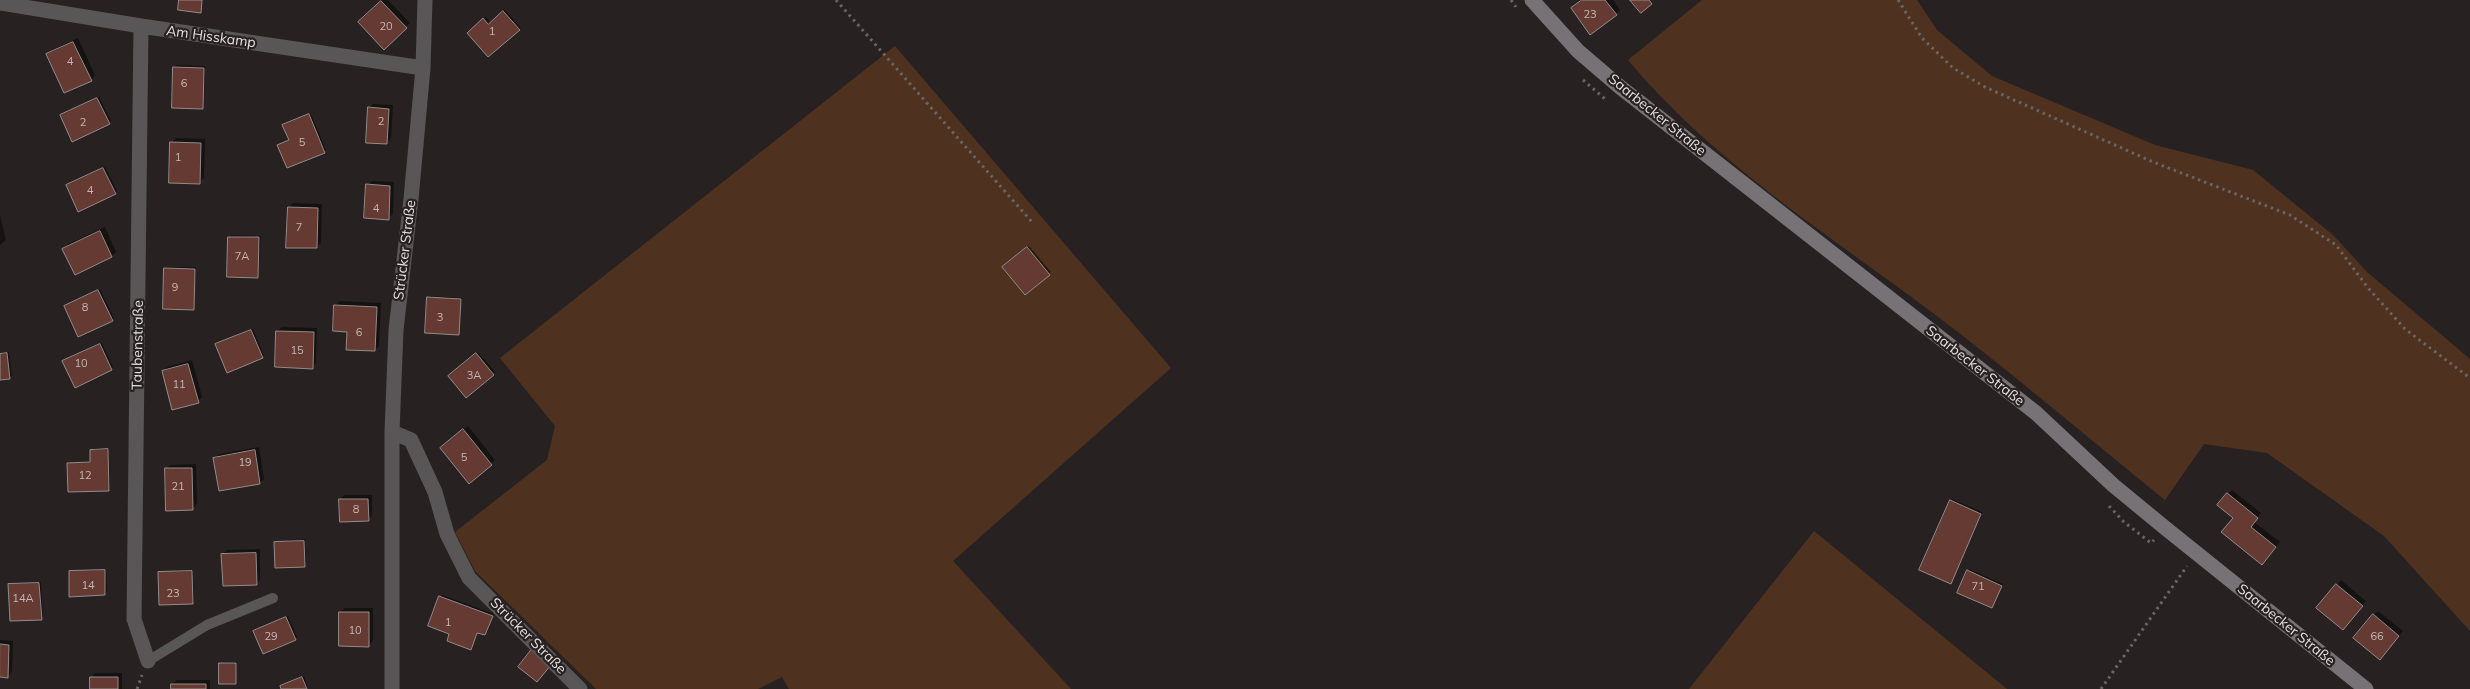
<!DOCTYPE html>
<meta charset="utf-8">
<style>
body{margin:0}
canvas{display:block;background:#282122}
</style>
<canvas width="2470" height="689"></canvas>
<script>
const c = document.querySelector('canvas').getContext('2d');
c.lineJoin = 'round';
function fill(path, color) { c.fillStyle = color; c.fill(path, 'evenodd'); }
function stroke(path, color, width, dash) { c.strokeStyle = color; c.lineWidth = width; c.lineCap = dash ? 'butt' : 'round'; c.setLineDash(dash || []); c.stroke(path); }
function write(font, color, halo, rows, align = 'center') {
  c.font = font + ' Mulish,sans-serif'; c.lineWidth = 4.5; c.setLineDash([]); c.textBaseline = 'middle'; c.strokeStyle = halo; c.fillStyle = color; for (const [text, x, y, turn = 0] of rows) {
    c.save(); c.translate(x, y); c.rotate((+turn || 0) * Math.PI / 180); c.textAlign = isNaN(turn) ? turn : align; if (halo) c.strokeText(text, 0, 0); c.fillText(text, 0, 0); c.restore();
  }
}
fill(new Path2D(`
 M1702,0h215l20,30 55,46 163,69 98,25 80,65 34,37 103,87v272l-86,-95 -117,-83 -63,-9 -39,56c-78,-63 -155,-129 -236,-190 -103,-77 -218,-150 -301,-250z
 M895,46l276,322 -218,193 118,128h-282l-7,-12 -24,12h-162l-121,-118 -20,-39 92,-72 8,-34 -55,-68z
 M1814,531l193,158h-318z`), '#4e321f');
fill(new Path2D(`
 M383,0h5l22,23 -26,25 -24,-26z
 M1578,0h35l7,10 -4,4z
 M505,10l16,18 -32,28 -20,-23 17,-16 5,6z
 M78,38l17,37 -4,5 -43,-26 4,-4z
 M176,65l29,1 -1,39 -1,2 -28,-40z
 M99,97l12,24 -2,2 -46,-9z
 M373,104l20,1 -2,33 -4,4 -18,-34z
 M311,114l15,36 -2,2 -45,-7 11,-5 -4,-16z
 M176,138l29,1 -1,39 -5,4 -27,-40z
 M105,167l12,24 -2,2 -46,-9z
 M372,181l22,1 -1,32 -5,4 -21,-33z
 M293,203l29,1 -1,39 -4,4 -28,-40z
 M0,215l6,25 -6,5z
 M105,227l11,25 -4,4 -36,17 -12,-24 4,-5z
 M231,235l30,1 -3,41 -28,-40z
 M1029,246l22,26 -26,22 -21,-26z
 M167,267h29l-3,42 -28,-41z
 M100,289l14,29 -2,2 -47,-14z
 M430,296l32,2 -4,36 -30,-36z
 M340,301l41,2 -2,43 -4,4 -27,-20 -13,-25z
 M282,327l35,1 -1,35 -4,4 -35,-36z
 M253,329l11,27 -2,1 -44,-14z
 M102,343l11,24 -2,2 -45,-9z
 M9,352l3,24 -12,3v-26z
 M478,352l17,20 -29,24 -16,-20z
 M192,360l10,37 -4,5 -35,-31 4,-4z
 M468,426l27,34 -4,4 -45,-20z
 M259,447l5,32 -4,4 -46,-25 5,-4z
 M93,448h16l1,40 -1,2 -41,-26 23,-3z
 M196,464l1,40 -4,4 -27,-39 4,-4z
 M2232,490l29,23 -7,9 26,20 -14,17 -32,-41 -6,-24z
 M344,495h28v21l-4,4 -28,-20z
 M1952,499l30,13 -30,69 -1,-80z
 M305,539l1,25 -2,2 -28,-24z
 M260,549v31l-4,4 -33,-30 4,-4z
 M106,569l1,23 -2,2 -35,-22z
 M1969,569l34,15 -10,21 -25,-34z
 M193,570l1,31 -2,2 -33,-30z
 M2341,580l25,21 -19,23 -10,-39z
 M41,582l2,35 -2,2 -31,-34z
 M442,595l52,19 -7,18 -2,2 -7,-2 -8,16 -30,-51z
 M345,608h28v33l-4,4 -29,-33z
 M2378,611l25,20 -19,23 -11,-39z
 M288,616l9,21 -2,2 -40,-8z
 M0,640l13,1 -1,31 -4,4h-8z
 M223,662h14l-2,21 -14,-20z
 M95,673h27v16h-31v-11z
 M304,676l4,11 -2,2h-23v-5z
 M177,680h33v9h-37l-1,-5z`), '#0007');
const building = new Path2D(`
 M179,0h23l-1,13 -23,-3z
 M1582,0h23l12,15 -27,20 -19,-27z
 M1630,0h19l3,4 -11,9z
 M381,1l26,27 -23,22 -26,-28z
 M503,11l17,19 -32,27 -21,-24 16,-15 5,6z
 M73,42l19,39 -28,12 -18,-39z
 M173,67l31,1 -1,41 -31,-1z
 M97,98l13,26 -38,18 -12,-27z
 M368,107l21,2 -2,35 -21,-1z
 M309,114l16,39 -38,15 -10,-23 12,-5 -7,-15z
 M170,142l31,1 -1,41 -31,-1z
 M103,168l13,26 -38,18 -12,-27z
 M366,184l24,2 -1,34 -25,-2z
 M288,207l30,1 -1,40h-31z
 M100,231l12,26 -37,18 -13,-26z
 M228,237h31l-1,41 -31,-1z
 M1027,247l23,28 -25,20 -23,-28z
 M164,268l31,1 -1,41 -31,-1z
 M98,290l15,31 -35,16 -14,-31z
 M427,297l34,2 -2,36 -34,-2z
 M334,305l43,2 -2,44 -29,-1 1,-18 -14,-1z
 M251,330l12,28 -36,15 -12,-29z
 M276,331l38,1 -1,37 -38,-2z
 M100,344l12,26 -37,18 -13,-27z
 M7,353l3,26 -10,1v-26z
 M476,353l18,22 -28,23 -18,-22z
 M188,364l11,39 -27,7 -10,-39z
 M463,429l29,36 -23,19 -29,-36z
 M108,449l1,42 -41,1 -1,-29 23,-1v-12z
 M255,450l5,34 -41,7 -6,-33z
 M165,468h27l1,42 -27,1z
 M2227,493l31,25 -7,9 25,20 -14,18 -41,-33 12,-14 -16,-13z
 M339,499h29l1,22 -29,1z
 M1950,500l31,14 -30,70 -32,-14z
 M304,541l1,26 -30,1 -1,-26z
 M256,553l1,32 -34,1 -2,-32z
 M105,570v25l-36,2v-26z
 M1967,570l35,16 -10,22 -35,-15z
 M192,571l1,33 -34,1 -1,-33z
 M39,583l3,37 -32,1 -2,-37z
 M2336,584l27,22 -20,24 -27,-22z
 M439,596l54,20 -8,19 -8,-2 -6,17 -24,-9 2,-7 -21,-8z
 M339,612h30v35l-30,-1z
 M2373,614l26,22 -19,24 -27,-22z
 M286,617l10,23 -33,14 -10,-23z
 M0,644l9,1 -1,33 -8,-1z
 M532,649l19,16 -14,17 -19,-15z
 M219,663h17v21h-17z
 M90,677h28v12h-28z
 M302,677l5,12h-26l-1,-3z
 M171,684h35v5h-35z`);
fill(building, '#653a32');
stroke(building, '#938b89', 1);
stroke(new Path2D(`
 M836,0l196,222
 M1511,0l5,7
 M1898,0l24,38 31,30 32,19 168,75 137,53 46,30 32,43 37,41 65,49
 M1583,80l22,19
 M2109,506l15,16 27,21 3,-3
 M137,689l5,-14
 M2101,689l86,-123`), '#6a6465', 3, [2.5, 4]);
stroke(new Path2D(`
 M148,661l59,-36 66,-27`), '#595657', 10);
stroke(new Path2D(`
 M0,3l141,23 282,42
 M141,26l-7,593 14,42
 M392,432l19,8 24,52 12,42 22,44 111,111
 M392,689v-257l4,-102 15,-131 12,-131 2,-68`), '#595657', 15);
stroke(new Path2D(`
 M1532,0l46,51 42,36 416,326 77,72 51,42 202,162`), '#777275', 15);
write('11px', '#c6b7b6', null, [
 ["23",1590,15],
 ["20",386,27],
 ["1",492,32],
 ["4",70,62],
 ["6",184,84],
 ["2",381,122],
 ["2",83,123],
 ["5",302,143],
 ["1",178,158],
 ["4",90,191],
 ["4",376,209],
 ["7",299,228],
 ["7A",242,257],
 ["9",175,288],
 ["8",85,308],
 ["3",440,318],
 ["6",359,333],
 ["15",297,351],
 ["10",81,364],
 ["3A",474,376],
 ["11",179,385],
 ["5",464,458],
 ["19",245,463],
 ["12",85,476],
 ["21",178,487],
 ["8",356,510],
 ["14",88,586],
 ["71",1978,587],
 ["23",173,594],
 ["14A",23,599],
 ["1",448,623],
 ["10",355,631],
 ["29",271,637],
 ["66",2377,637]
]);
write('14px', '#e6e1e2', '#282122', [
 ["Am Hisskamp",211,37,8],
 ["Saarbecker Straße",1657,115,39],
 ["Strücker Straße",405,250,-83],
 ["Taubenstraße",138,345,-89],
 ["Saarbecker Straße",1975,366,38],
 ["Saarbecker Straße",2286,625,39],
 ["Strücker Straße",528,636,45]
]);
</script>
